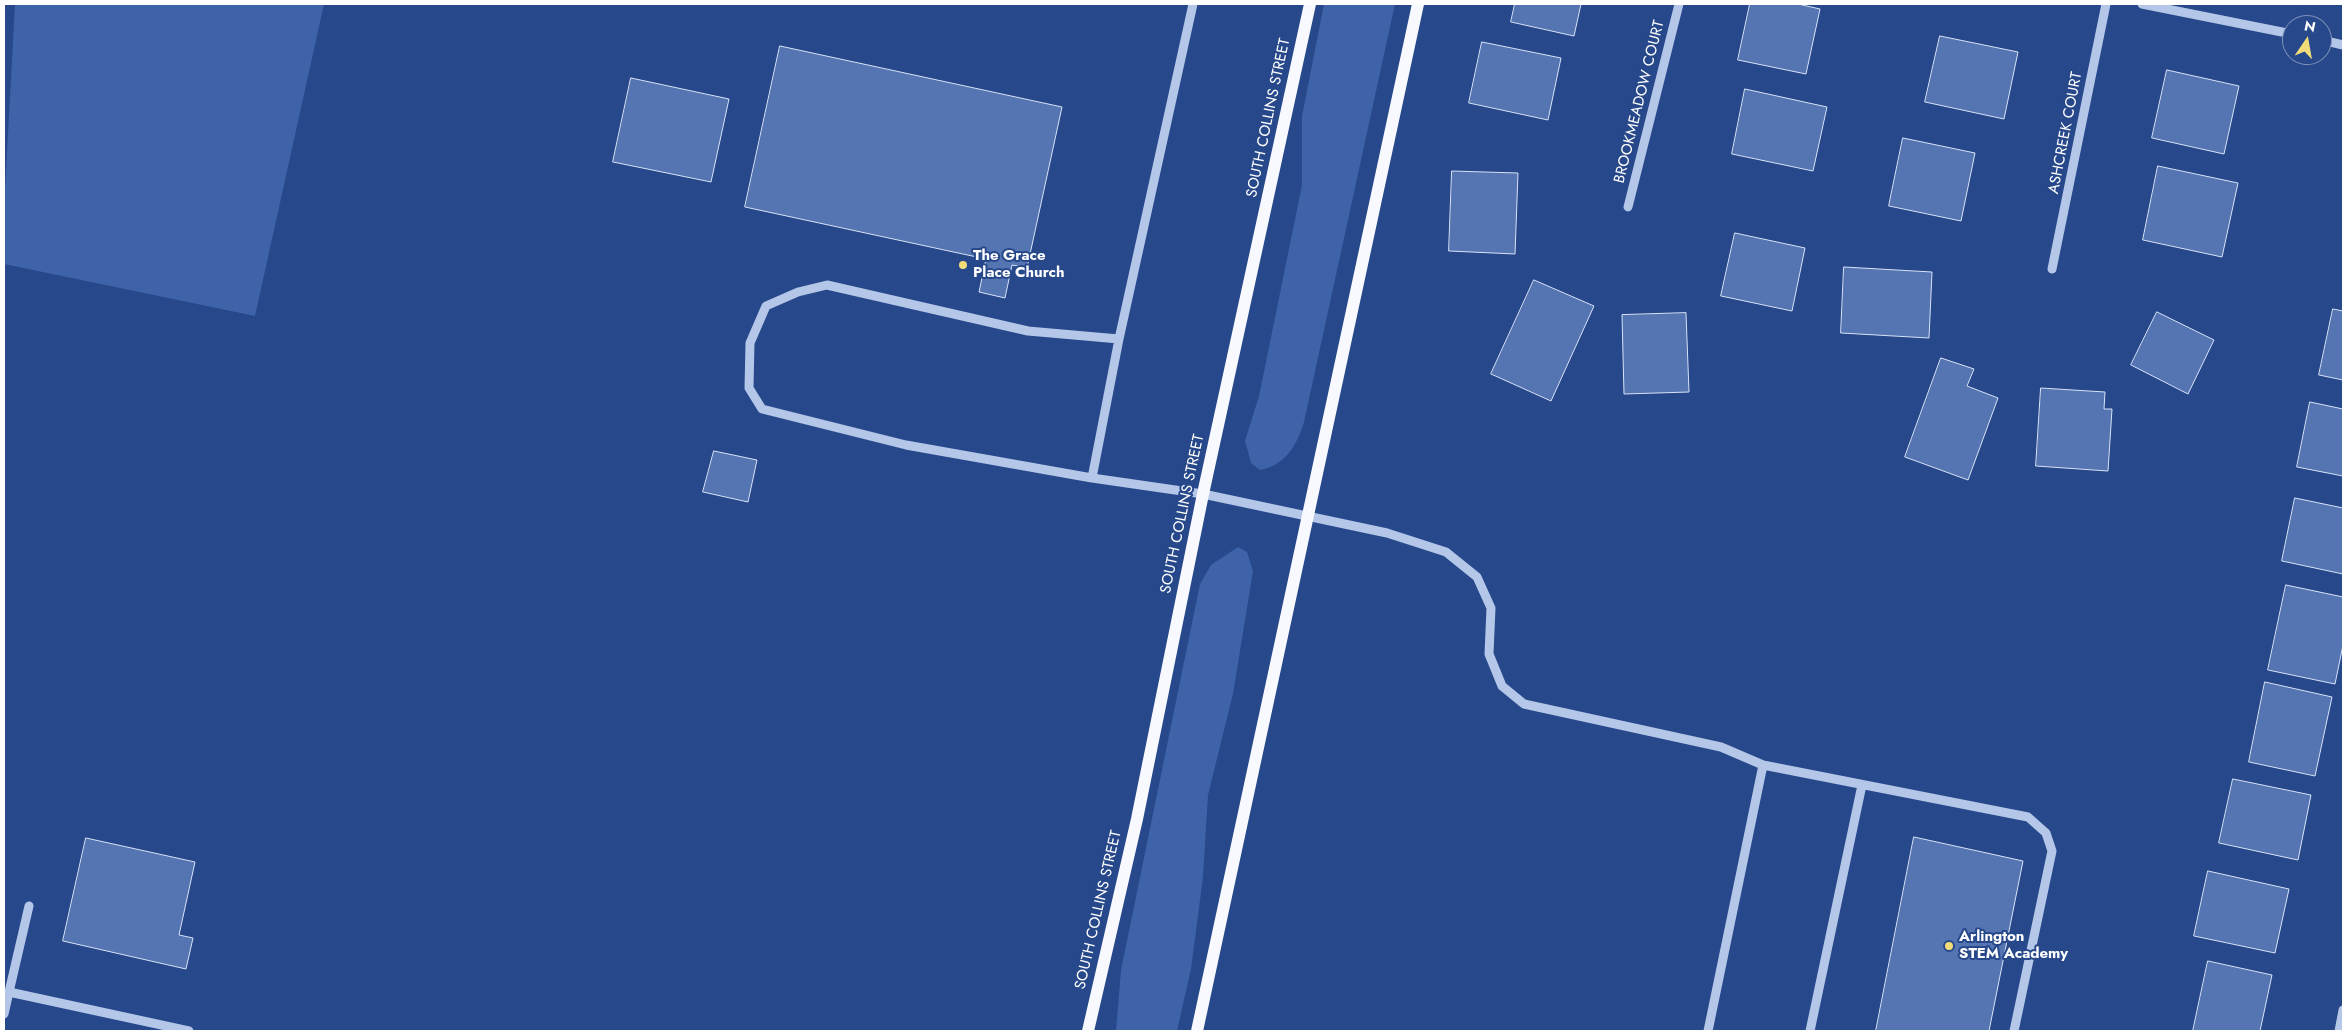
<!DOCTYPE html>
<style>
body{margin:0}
#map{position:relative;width:2347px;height:1035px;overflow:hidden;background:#27488a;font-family:Jost,sans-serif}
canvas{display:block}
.frame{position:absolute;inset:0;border:5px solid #fff;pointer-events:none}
.north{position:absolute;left:2282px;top:15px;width:50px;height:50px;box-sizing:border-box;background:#27488a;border:1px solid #7d91b9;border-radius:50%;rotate:12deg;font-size:14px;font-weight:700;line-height:20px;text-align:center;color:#fff}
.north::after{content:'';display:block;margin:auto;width:18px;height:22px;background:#f2dc7a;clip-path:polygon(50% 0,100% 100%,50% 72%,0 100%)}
</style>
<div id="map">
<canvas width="2347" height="1035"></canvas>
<div class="frame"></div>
<div class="north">N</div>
</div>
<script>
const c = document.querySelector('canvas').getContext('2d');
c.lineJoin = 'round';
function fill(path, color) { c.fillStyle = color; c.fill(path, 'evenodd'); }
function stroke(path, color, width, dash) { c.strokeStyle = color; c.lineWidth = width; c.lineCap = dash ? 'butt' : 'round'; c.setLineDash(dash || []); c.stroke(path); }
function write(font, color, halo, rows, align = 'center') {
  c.font = font + ' Jost,sans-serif'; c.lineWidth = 4; c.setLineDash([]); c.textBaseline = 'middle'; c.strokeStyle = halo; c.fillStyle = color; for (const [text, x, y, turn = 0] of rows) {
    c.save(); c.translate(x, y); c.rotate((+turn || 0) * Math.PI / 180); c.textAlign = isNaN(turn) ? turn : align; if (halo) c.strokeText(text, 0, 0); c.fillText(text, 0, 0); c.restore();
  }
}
fill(new Path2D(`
 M15,4h309l-69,312 -251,-52v-56z
 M1324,4h71l-91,418c-7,23 -18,43 -44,48l-9,-7 -6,-22 14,-45 43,-211v-69z
 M1238,547l9,5 6,19 -20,123 -25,101 -5,82 -12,92 -14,62h-61l5,-61 79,-386 11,-19z`), '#3f63a8');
const building = new Path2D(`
 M1515,4h66l-7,32 -63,-14z
 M1750,4h48l22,5 -14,65 -68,-14z
 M1940,36l78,16 -14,67 -79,-17z
 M1482,42l79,16 -13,62 -79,-17z
 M780,46l282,61 -35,161 -15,-3 -7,33 -26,-6 7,-33 -241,-52z
 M2167,70l72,16 -15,68 -72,-16z
 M631,78l98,21 -18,83 -98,-20z
 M1745,89l82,18 -14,64 -81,-17z
 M1903,138l72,15 -14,68 -72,-15z
 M2158,166l80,17 -16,74 -79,-17z
 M1452,171l66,2 -3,81 -66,-3z
 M1735,233l70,15 -13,63 -71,-15z
 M1844,267l88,5 -3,66 -88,-5z
 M1534,280l60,26 -43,95 -60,-27z
 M2333,309l10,2v69l-24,-5z
 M2157,312l57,28 -26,54 -57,-29z
 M1686,313l3,79 -65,2 -2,-79z
 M1941,358l33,11 -7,17 31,12 -30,82 -63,-23z
 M2041,388l64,4 -1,17h8l-4,62 -72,-5z
 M2310,402l33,7v67l-46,-9z
 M714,451l43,9 -9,42 -45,-10z
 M2295,498l48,10v66l-61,-13z
 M2286,585l57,12v48l-8,39 -67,-14z
 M2265,682l67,15 -17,79 -66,-14z
 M2233,779l78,16 -13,65 -79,-17z
 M1914,837l109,24 -34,170h-113z
 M86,838l109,24 -16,73 14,3 -7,31 -123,-28z
 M2208,871l81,18 -14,64 -81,-17z
 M2208,961l64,14 -12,56h-67z`);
fill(building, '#5474b2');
stroke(building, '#d8e3f7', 1);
stroke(new Path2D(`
 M1193,4l-74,335 -27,139 111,16 184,39 59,19 31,25 14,31 -2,46 13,32 22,18 197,43 42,18 265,52 18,16 6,18 -38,180
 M2142,4l150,30
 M2322,40l21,5
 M1628,207l51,-203
 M2052,269l54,-265
 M1092,478l-186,-33 -144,-36 -13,-21 1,-45 16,-37 32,-14 29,-7 201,46 91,8
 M9,992l20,-86
 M4,1014l5,-22 180,39
 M1708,1031l55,-266
 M1810,1031l52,-246
 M2339,1031l4,-21`), '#b4c7e9', 9);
stroke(new Path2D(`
 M1088,1031l49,-212 66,-325 107,-490
 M1197,1031l221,-1027`), '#f7f9fe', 12);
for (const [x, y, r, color] of [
 [963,265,5,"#f2dc7a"],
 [1949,946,5,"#f2dc7a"]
]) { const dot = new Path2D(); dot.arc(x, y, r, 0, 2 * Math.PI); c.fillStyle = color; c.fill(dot); stroke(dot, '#27488a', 2); }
write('15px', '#fff', '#27488a', [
 ["BROOKMEADOW COURT",1640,102,-76],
 ["SOUTH COLLINS STREET",1269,118,-78],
 ["ASHCREEK COURT",2066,133,-79],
 ["SOUTH COLLINS STREET",1183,514,-78],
 ["SOUTH COLLINS STREET",1099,910,-77]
]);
write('bold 15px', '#fff', '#27488a', [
 ["The Grace",973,256],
 ["Place Church",973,273],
 ["Arlington",1959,937],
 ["STEM Academy",1959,954]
], 'left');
</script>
